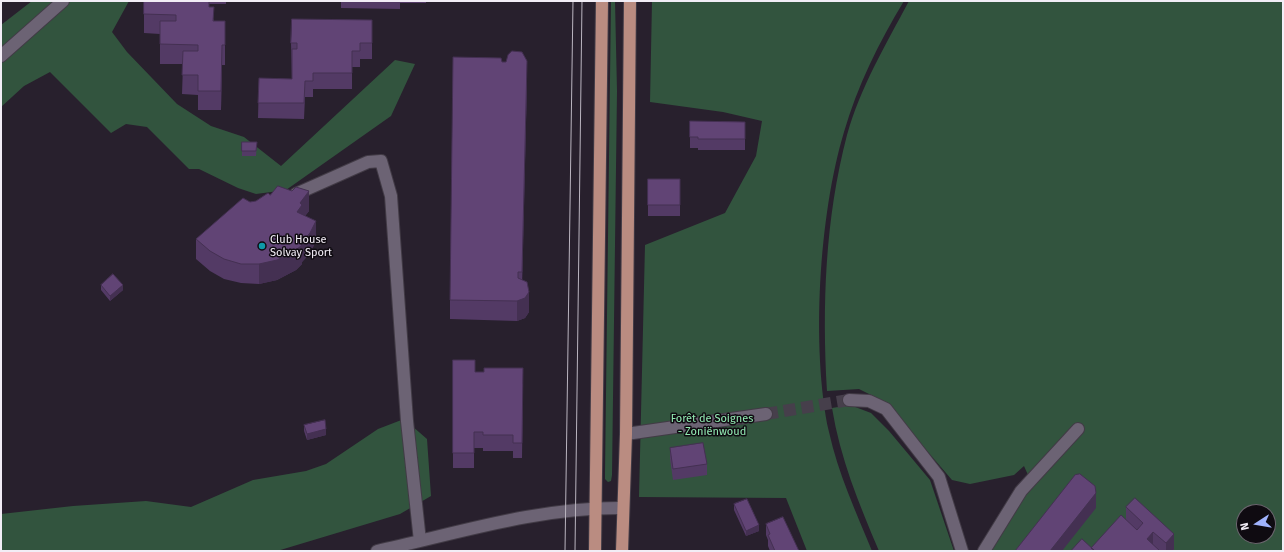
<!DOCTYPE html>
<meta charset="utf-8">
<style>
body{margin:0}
#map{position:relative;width:1284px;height:552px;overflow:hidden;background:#28202d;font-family:"Fira Sans",sans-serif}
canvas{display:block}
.frame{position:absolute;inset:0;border:2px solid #f2edf6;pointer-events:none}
.north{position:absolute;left:1236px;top:504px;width:40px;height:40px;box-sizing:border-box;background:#0f0b11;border:1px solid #6a656d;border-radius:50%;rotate:258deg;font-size:11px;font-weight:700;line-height:16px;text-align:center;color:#f2edf6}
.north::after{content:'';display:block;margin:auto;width:14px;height:18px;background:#a0b3fd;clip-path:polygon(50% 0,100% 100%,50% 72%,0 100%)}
</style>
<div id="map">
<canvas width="1284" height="552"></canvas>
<div class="frame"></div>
<div class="north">N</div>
</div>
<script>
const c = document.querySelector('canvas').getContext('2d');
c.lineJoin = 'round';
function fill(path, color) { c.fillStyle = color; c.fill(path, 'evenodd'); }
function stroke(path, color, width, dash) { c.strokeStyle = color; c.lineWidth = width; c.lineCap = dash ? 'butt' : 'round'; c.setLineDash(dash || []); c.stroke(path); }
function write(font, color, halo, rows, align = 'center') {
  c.font = font + ' "Fira Sans",sans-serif'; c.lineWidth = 3; c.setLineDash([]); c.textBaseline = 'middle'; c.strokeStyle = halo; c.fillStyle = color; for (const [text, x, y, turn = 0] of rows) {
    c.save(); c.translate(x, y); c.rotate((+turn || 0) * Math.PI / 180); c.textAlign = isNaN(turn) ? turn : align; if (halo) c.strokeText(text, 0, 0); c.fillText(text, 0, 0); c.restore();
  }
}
fill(new Path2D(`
 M32,1h97l-17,31 15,20 50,52 34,22 33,11 37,29 114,-106 20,4 -24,52 -105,74 -30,4 -18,-6 -39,-19h-10l-42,-42 -21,-3 -15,9 -61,-61 -26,14 -23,21v-82z
 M611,1h4l2,90 -5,384 -1,6 -3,1 -3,-3v-7z
 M652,1h252c-25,41 -47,86 -60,131 -25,83 -33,216 -15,300 9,41 27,80 43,119h-65l-21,-53 -147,-1 6,-252 80,-32 31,-57 6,-35 -39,-9 -73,-10z
 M909,1h374v550h-306l51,-76 -4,-9 -10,9 -44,9 -18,-4 -67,-78 -26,-13 -32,2c-5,-85 -2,-172 20,-256 13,-47 39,-91 62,-134zM1244,512h24v24h-24z
 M850,405l21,8 18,18 41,49 24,71h-75c-20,-47 -39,-93 -47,-143z
 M404,419l23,20 4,57 -31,18 -123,37h-276v-37l72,-8 73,-5 45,6 62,-27 53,-9 20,-7 52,-35z`), '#32543e');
stroke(new Path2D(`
 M766,414l83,-14`), '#463f4b', 12, [12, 6]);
const minor = new Path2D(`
 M1,56l62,-55
 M296,194l72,-32 13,-1 10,35 16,225 13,120
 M849,400l20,1 17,8 53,68 23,74
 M626,434l140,-20
 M377,551c81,-18 162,-44 246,-43
 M984,551l37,-60 57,-62`);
const major = new Path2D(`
 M595,551l7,-550
 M622,551l4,-117 4,-433`);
stroke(minor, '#423b46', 14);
stroke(major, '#423b46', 14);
stroke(minor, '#6c6374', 12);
stroke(major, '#ba8c81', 12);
stroke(new Path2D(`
 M565,551l8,-550
 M575,551l7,-550`), '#bbb5c0', 1);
fill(new Path2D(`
 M144,1h82v3h-17v3l5,14h11v44h-3l-1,45h-23v-15l-16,-1 1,-30h-23v-30l-16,-1z
 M341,1h85v2h-26v6l-59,-1z
 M372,20v39h-12v8h-8v22h-39v8h-8l-1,22 -46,-1 1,-40 33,1 -1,-36z
 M502,62l25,18 -5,200 7,32 -4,6 -8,3 -67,-2v-19z
 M690,121l55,1v28h-47v-2h-8z
 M242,142h15l-1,14h-14z
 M648,179h32v37h-32z
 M270,195l39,16 -4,5 11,25 -6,12 -8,9v2l-6,6 -19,10 -18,4 -18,-1 -17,-4 -14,-8 -14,-12v-20l54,-37 6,-1z
 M101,285l22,5 -13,11 -9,-11z
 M453,360l22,12 48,12 -1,74h-9v-7h-30v-3h-9v20h-21z
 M304,425l22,10 -19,5 -3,-9z
 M670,448l37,16v11l-34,5 -3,-21z
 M734,504l25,27 -13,5 -12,-26z
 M1126,507l48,42 -1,2h-102l20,-3 35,-28z
 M766,524l33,27h-29l-2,-5v-6l-2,-5z`), '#533a65');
fill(new Path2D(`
 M222,45v20l-1,45v-19z
 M527,61v19l-5,212v-20z
 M309,191v20l-7,9 -5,-8 3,-9z
 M316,221v20l-6,12 -8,9v2l-6,6 -19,10 -18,4v-20l42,-21z
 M123,285v5l-13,11v-5z
 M529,292v20l-4,6 -8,3v-20z
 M326,429v6l-19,5v-6z
 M1096,493v15l-34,43h-12z
 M759,525v6l-13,5v-5z
 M1153,532v16l-6,-9z
 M1174,534v15l-1,2h-7v-8z`), '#443052');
const building = new Path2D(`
 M144,1h65v6h5l-1,14h12v24h-3l-1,46h-23v-16h-16l1,-24h15v-6l-38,-1v-23h16v-6l-32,-1z
 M292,19l80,1v23h-12v8h-8v22h-39v8h-8l-1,22h-46l1,-25 33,1v-30h5v-6h-6z
 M512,51l10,1 5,9 -5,211h-4v6l9,4 2,10 -4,6 -8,3 -67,-1 3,-243 48,1 1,4h4l2,-7z
 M690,121l55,1v17h-47v-2h-8z
 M242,142h15l-1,9h-14z
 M648,179h32v26h-32z
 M278,186l14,5 4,-4 13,4 -9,12 2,2 -5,7 19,9 -6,12 -9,10 1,2 -6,5 -19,10 -18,4h-18l-17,-5 -14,-8 -14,-12 47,-41 7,4 6,-1 12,-8 2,2z
 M113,274l10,11 -13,11 -9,-11z
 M453,360h22v12h9v-4h39l-1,75h-9v-8h-30v-3h-9v21h-21z
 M325,420l1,9 -19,5 -3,-9z
 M703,443l4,21 -34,5 -3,-21z
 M1080,474l15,12 1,7 -46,58h-35l60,-76z
 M1135,498l39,36 -8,9 -13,-11 -6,7 13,12h-65l-4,-3 30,-33 16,15 6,-7 -17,-16z
 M747,499l12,26 -13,6 -12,-27z
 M783,517l16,34h-24l-7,-16 2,-1 -4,-10z
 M1082,539l13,12h-24z`);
fill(building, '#614475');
stroke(building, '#443052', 1);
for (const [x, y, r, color] of [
 [262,246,4,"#0f9aa8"]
]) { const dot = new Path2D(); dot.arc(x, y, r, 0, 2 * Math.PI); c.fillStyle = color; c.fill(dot); stroke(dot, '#0f0b11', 1.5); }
write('11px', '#f2edf6', '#0f0b11', [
 ["Club House",270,240],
 ["Solvay Sport",270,253]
], 'left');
write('11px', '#93eab3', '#0f0b11', [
 ["Forêt de Soignes",712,419],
 ["- Zoniënwoud",712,432]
]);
</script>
